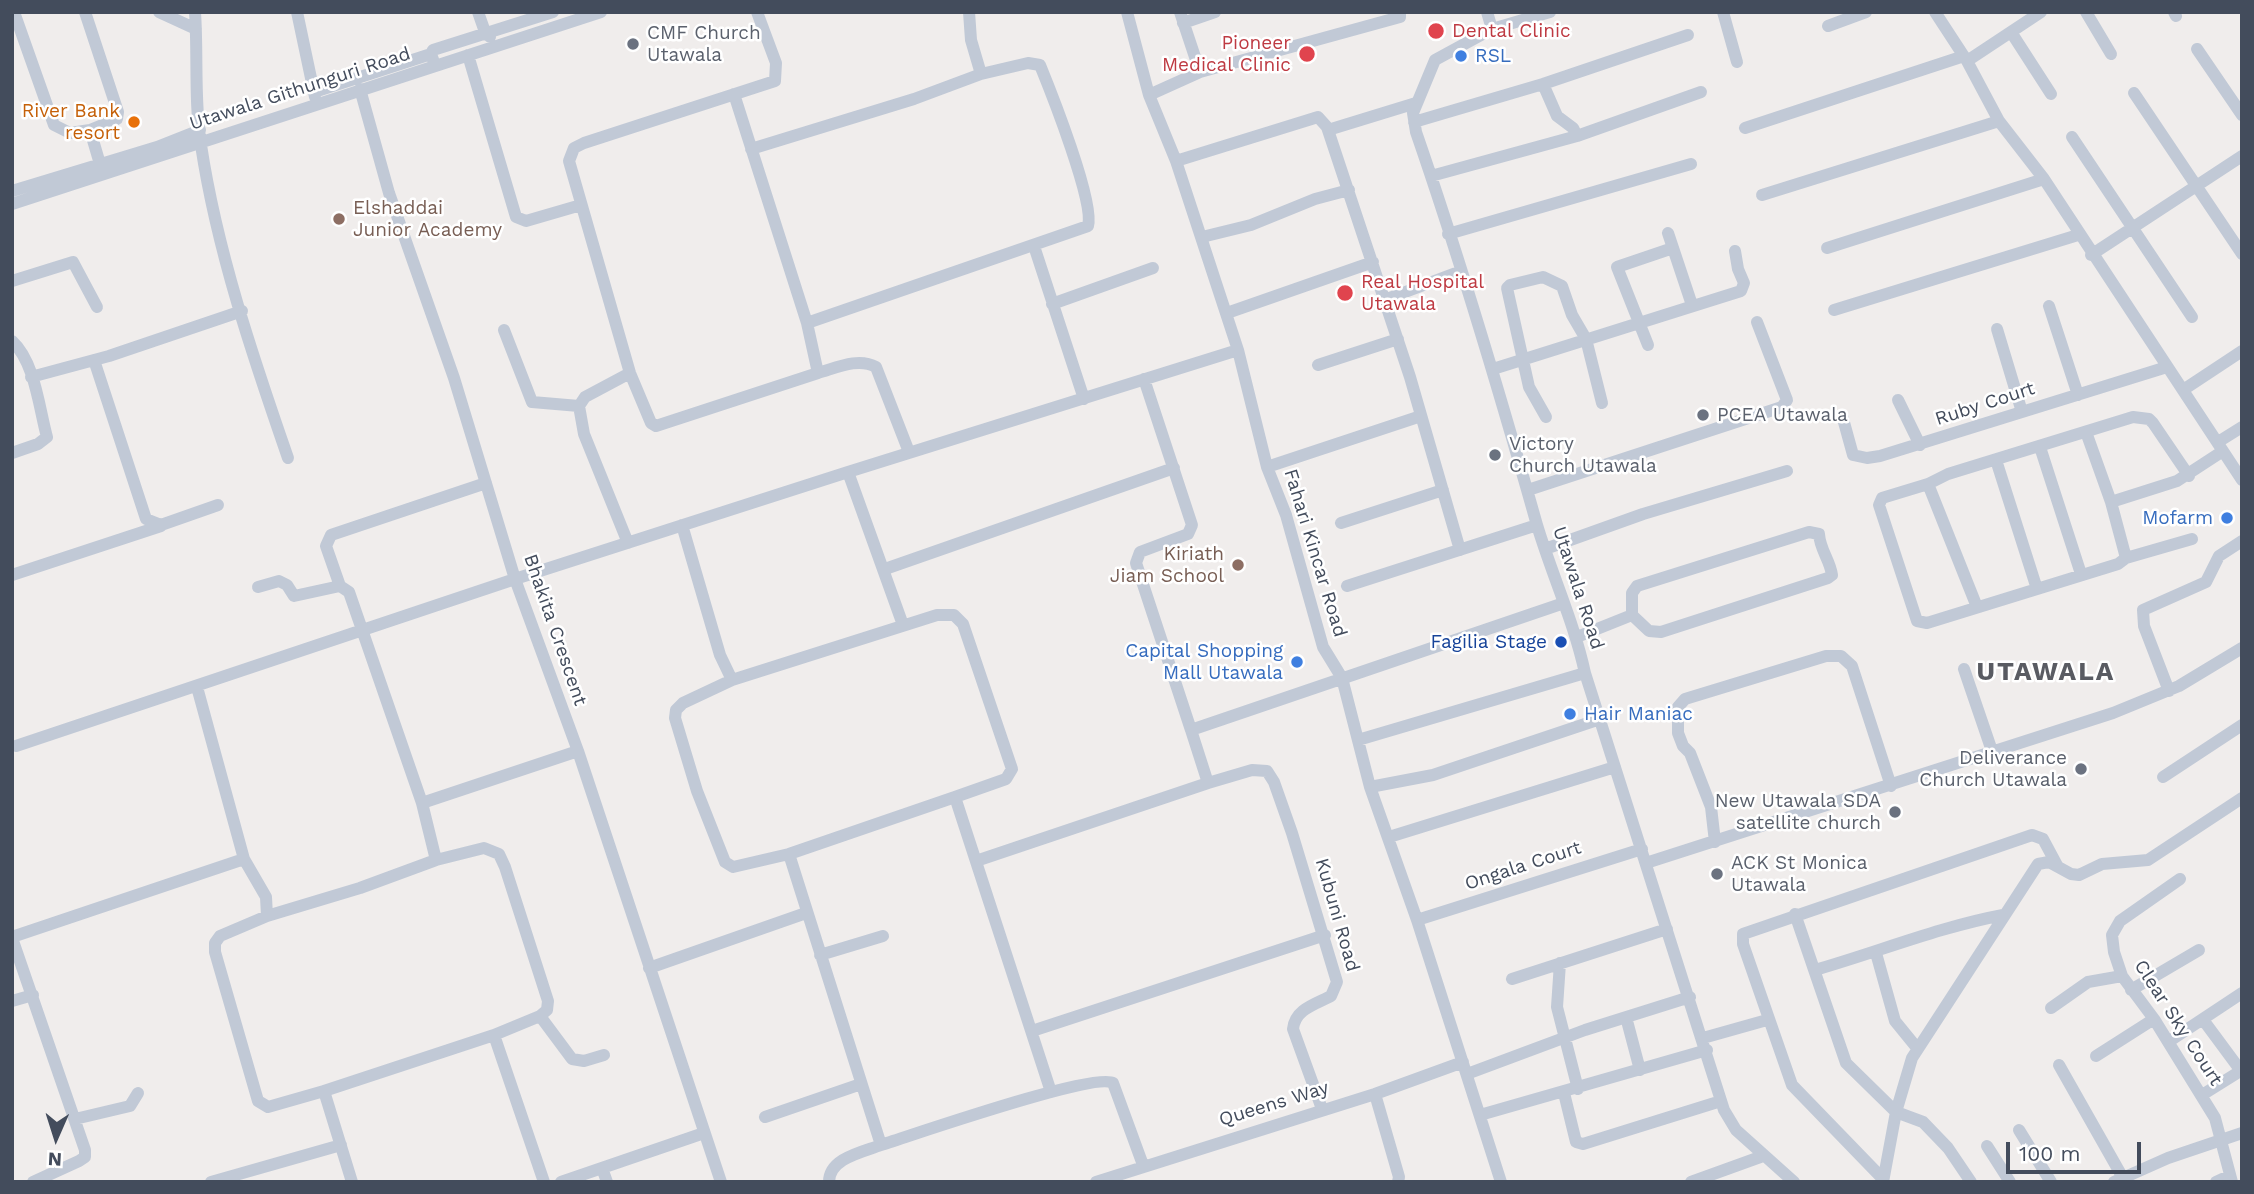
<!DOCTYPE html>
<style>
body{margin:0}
#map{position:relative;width:2254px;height:1194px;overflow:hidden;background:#f0edec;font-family:"Work Sans",sans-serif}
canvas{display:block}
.frame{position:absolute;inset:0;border:14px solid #434c5c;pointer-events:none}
.north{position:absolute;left:21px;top:1103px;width:70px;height:70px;-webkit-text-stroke:5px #fff;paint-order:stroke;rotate:183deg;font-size:19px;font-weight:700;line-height:28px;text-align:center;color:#434c5c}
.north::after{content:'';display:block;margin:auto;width:24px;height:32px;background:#434c5c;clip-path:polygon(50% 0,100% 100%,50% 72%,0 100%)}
.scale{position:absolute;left:2006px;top:1142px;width:135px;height:32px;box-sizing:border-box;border:4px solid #434c5c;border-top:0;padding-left:9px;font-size:21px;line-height:24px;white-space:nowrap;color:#434c5c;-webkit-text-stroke:5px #fff;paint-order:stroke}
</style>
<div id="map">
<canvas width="2254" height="1194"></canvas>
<div class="frame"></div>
<div class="north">N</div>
<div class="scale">100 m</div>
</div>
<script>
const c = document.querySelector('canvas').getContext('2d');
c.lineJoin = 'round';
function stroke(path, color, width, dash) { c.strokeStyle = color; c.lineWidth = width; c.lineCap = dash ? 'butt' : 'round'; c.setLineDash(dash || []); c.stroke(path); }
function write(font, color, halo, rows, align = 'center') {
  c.font = font + ' "Work Sans",sans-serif'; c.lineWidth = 5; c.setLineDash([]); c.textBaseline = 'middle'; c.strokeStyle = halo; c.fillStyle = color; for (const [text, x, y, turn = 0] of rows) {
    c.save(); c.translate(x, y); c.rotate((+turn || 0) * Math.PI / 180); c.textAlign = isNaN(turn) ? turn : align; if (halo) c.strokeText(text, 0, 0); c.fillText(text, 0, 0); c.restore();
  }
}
stroke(new Path2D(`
 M14,12l40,113 16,8 20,-3 10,34
 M85,12l33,100 -1,7 -27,11
 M159,12l37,17
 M195,12c3,44 -1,90 6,133 16,106 52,212 87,313
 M297,12l18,85
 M478,12l7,20 5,5
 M1127,12l22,83 27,66 62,189 29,117 19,48 37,132 19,31 28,109 47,133 84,262
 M1180,12l20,60
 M1487,12l5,17 -57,31 -22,53 3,19c45,130 84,262 121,393 15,50 37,97 48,148l139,437 12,20 58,52
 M1723,12l14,50
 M1935,12l32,49 32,60 45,58 198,301
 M2086,12l25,42
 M2174,12l2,4
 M1183,23l32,-11
 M1828,26l38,-14
 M1492,29l58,-17
 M2011,32l40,62
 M2197,49l45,66
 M468,55l48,162 10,4 55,-16
 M1967,61l74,-49
 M435,65l-4,-11 2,-4 120,-38
 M1543,84l14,32 16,12 4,8
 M360,89l29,104 65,185 61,201 63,172 143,431
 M314,92l117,-38
 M2134,93l108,161
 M734,94l73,229 11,50 -162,53 -5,-3 -21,-50 -61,-212 5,-13 10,-5 191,-62 1,-18 -19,-51
 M1149,95l51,-23 200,-55v-5
 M1414,122l129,-38 145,-49
 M1745,128l219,-72
 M1328,130l88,-27
 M2072,137l120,180
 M751,149l163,-50 67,-25
 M1176,161l142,-44 9,10 83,250 50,173
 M1431,176l146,-40 124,-44
 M12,191l145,-44 43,-17
 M1762,195l237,-74
 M12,204l589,-192
 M1668,233l24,72
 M1448,234l243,-70
 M1202,237l49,-12 64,-26 34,-9
 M1034,246l50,153
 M1827,248l217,-69
 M2091,255l151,-99
 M12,281l61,-19 24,45
 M1384,300l77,-29
 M1052,304l101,-36
 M2049,306l29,89
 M1834,310l244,-75
 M1227,313l146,-51
 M807,323l281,-97c7,-23 -37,-134 -48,-161l-12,-2 -47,11 -10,-34 -2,-28
 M1997,329l25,83
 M504,330l28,72 47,4
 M12,341c23,21 27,67 35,96l-9,7 -26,9
 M1648,345l-31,-78 56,-19
 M94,360l52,159 15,6 57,-20
 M1318,365l80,-26
 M1493,369l248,-78 3,-8 -6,-14 -3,-18
 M818,373c18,-5 40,-16 58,-6l33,85
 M31,377l78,-21 133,-45
 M1144,379l48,146 -4,9 -48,18 -4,11 55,167
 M2183,390l59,-39
 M1898,400l22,45
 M1842,415l11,40 14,3 13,-2 287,-89
 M1546,417l-17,-30 -22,-99 3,-3 33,-8 19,9 10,29 14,24 16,64
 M2086,432l25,70 15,56 -8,6 -191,59 -10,-2 -38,-116 3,-7 46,-14 20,-10 185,-57 16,2 4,4 36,53
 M2218,442l24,-15
 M2040,447l41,127
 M1996,460l41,129
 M1267,467l154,-51
 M1928,484l49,123
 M1528,490l254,-83 5,-7 -30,-78
 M2111,502l66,-21 46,-30
 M1341,523l102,-33
 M682,525l38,130 12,25
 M1809,532l10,2c1,16 11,26 13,41l-4,3 -167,54 -12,-1 -17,-16v-22l5,-7z
 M628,543l-44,-109 -5,-28 6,-9 45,-24
 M1545,549l98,-35 144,-43
 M2126,558l66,-19
 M885,569l289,-101
 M12,575l149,-49
 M340,586l-14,-40 5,-11 155,-52
 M1347,586l190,-61
 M258,587l21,-6 8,4 7,11 46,-10 9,6 73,211 14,57
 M903,625l-55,-153 390,-122
 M1577,637l55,-22
 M1964,669l28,82
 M2169,691l-25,-65 -1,-16 63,-28 13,-26 23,-15
 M1358,740l227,-67
 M16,746l499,-167 333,-107
 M2163,777l79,-52
 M1208,783l44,-13 15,1 7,11 18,51 45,149 -6,14c-15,8 -36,13 -38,33l29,80
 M1370,787l63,-12 167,-56
 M955,797l51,-18 6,-10 -49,-145 -9,-9h-17l-205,65 -49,23 -7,7 -1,8 22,73 28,71 8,5 56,-13 166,-57 96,295
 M422,803l156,-52
 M1389,837l226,-70
 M1715,842l-4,-35 -21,-54 -7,-7 -5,-13v-26l7,-8 141,-43h15l11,10 39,120
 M789,854l92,291c32,-10 213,-73 232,-62l30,82
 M244,859l22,38 1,19 -47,20 -5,7v9l43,149 10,6 56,-16 28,91
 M976,861l232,-78 -17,-53 373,-127
 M1646,863l467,-150 66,-27 63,-38
 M2180,879l-60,42 -8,14 2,17 8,24 32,43 61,99 17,64
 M1795,914l51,149 50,49 27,10 25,26 23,34
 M267,916l93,-28 76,-28 48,-12 15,6 6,13 43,134 -1,9 -7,6 -46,19 -170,56
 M1417,920l225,-71
 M12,937l232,-78 -47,-172
 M12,938l73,212v7l-6,4 -46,21
 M1876,953l19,68 22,27
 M820,955l63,-19
 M1560,963l-3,44 21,82
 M649,968l157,-55
 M1815,970c63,-18 124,-43 188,-55
 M1512,979l155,-50
 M2131,990l68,-40
 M12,1001l21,-6
 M2051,1008l37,-26 34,-6
 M540,1016l32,43 12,2 20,-6
 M1626,1017l14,53
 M2204,1021l37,50
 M1032,1031l293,-96
 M494,1035l50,147
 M1703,1038l64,-18
 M2168,1042l74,-49
 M2096,1056l58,-37
 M2059,1065l64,113
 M1467,1074l118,-44 105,-33
 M1564,1093l12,49 7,2 138,-43
 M1375,1094l24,83 -1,5
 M2202,1095l40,-25
 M1480,1115l227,-65
 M765,1117l96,-33
 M75,1119l55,-13 8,-13
 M2019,1130l32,52
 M1987,1146l23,36
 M602,1168l5,14
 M1883,1179l-91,-94 -49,-141v-10l289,-99 11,4 15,28
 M211,1182l130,-37
 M561,1182l143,-49
 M829,1182c0,-24 34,-30 52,-37
 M1096,1182l279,-88 88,-32
 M1691,1182l72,-26
 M1883,1182l13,-70 16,-54 126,-194 11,-2 22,12 8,1 23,-11 46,-4 94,-62
 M2114,1182l54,-24 74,-25
 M2216,1182l13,-6`), '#c1c9d6', 12);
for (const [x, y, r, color] of [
 [1436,31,9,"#e0444e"],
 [633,44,7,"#6b7280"],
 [1307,54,9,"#e0444e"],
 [1461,56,7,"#3f7fe0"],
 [134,122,7,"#e8710a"],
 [339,219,7,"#8d6e63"],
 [1345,293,9,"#e0444e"],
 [1703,415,7,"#6b7280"],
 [1495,455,7,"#6b7280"],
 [2227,518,7,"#3f7fe0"],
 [1238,565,7,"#8d6e63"],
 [1561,642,7,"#1a4fb4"],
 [1297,662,7,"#3f7fe0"],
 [1570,714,7,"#3f7fe0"],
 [2081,769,7,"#6b7280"],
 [1895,812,7,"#6b7280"],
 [1717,874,7,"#6b7280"]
]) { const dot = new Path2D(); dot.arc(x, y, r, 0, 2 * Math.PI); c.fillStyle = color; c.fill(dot); stroke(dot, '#fff', 2.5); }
write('19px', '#be3a42', '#fff', [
 ["Dental Clinic",1452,31],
 ["Pioneer",1291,43,"right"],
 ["Medical Clinic",1291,65,"right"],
 ["Real Hospital",1361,282],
 ["Utawala",1361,304]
], 'left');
write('19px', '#5b616d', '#fff', [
 ["CMF Church",647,33],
 ["Utawala",647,55],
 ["PCEA Utawala",1717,415],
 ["Victory",1509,444],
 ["Church Utawala",1509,466],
 ["Deliverance",2067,758,"right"],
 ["Church Utawala",2067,780,"right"],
 ["New Utawala SDA",1881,801,"right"],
 ["satellite church",1881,823,"right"],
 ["ACK St Monica",1731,863],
 ["Utawala",1731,885]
], 'left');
write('19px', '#366cbe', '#fff', [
 ["RSL",1475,56],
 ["Mofarm",2213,518,"right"],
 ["Capital Shopping",1283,651,"right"],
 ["Mall Utawala",1283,673,"right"],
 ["Hair Maniac",1584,714]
], 'left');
write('19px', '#434c5c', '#fff', [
 ["Utawala Githunguri Road",300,89,-18],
 ["Ruby Court",1985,404,-18],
 ["Fahari Kincar Road",1315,553,73],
 ["Utawala Road",1578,588,72],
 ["Bhakita Crescent",555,630,71],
 ["Ongala Court",1523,866,-18],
 ["Kubuni Road",1337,915,74],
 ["Clear Sky Court",2178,1023,57],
 ["Queens Way",1274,1104,-17]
]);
write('19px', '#c56008', '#fff', [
 ["River Bank",120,111],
 ["resort",120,133]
], 'right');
write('19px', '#785e54', '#fff', [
 ["Elshaddai",353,208],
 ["Junior Academy",353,230],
 ["Kiriath",1224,554,"right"],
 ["Jiam School",1224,576,"right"]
], 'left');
write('19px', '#164399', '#fff', [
 ["Fagilia Stage",1547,642]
], 'right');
c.letterSpacing = '2px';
write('bold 26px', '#595b62', '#fff', [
 ["UTAWALA",2046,672]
]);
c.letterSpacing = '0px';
</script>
